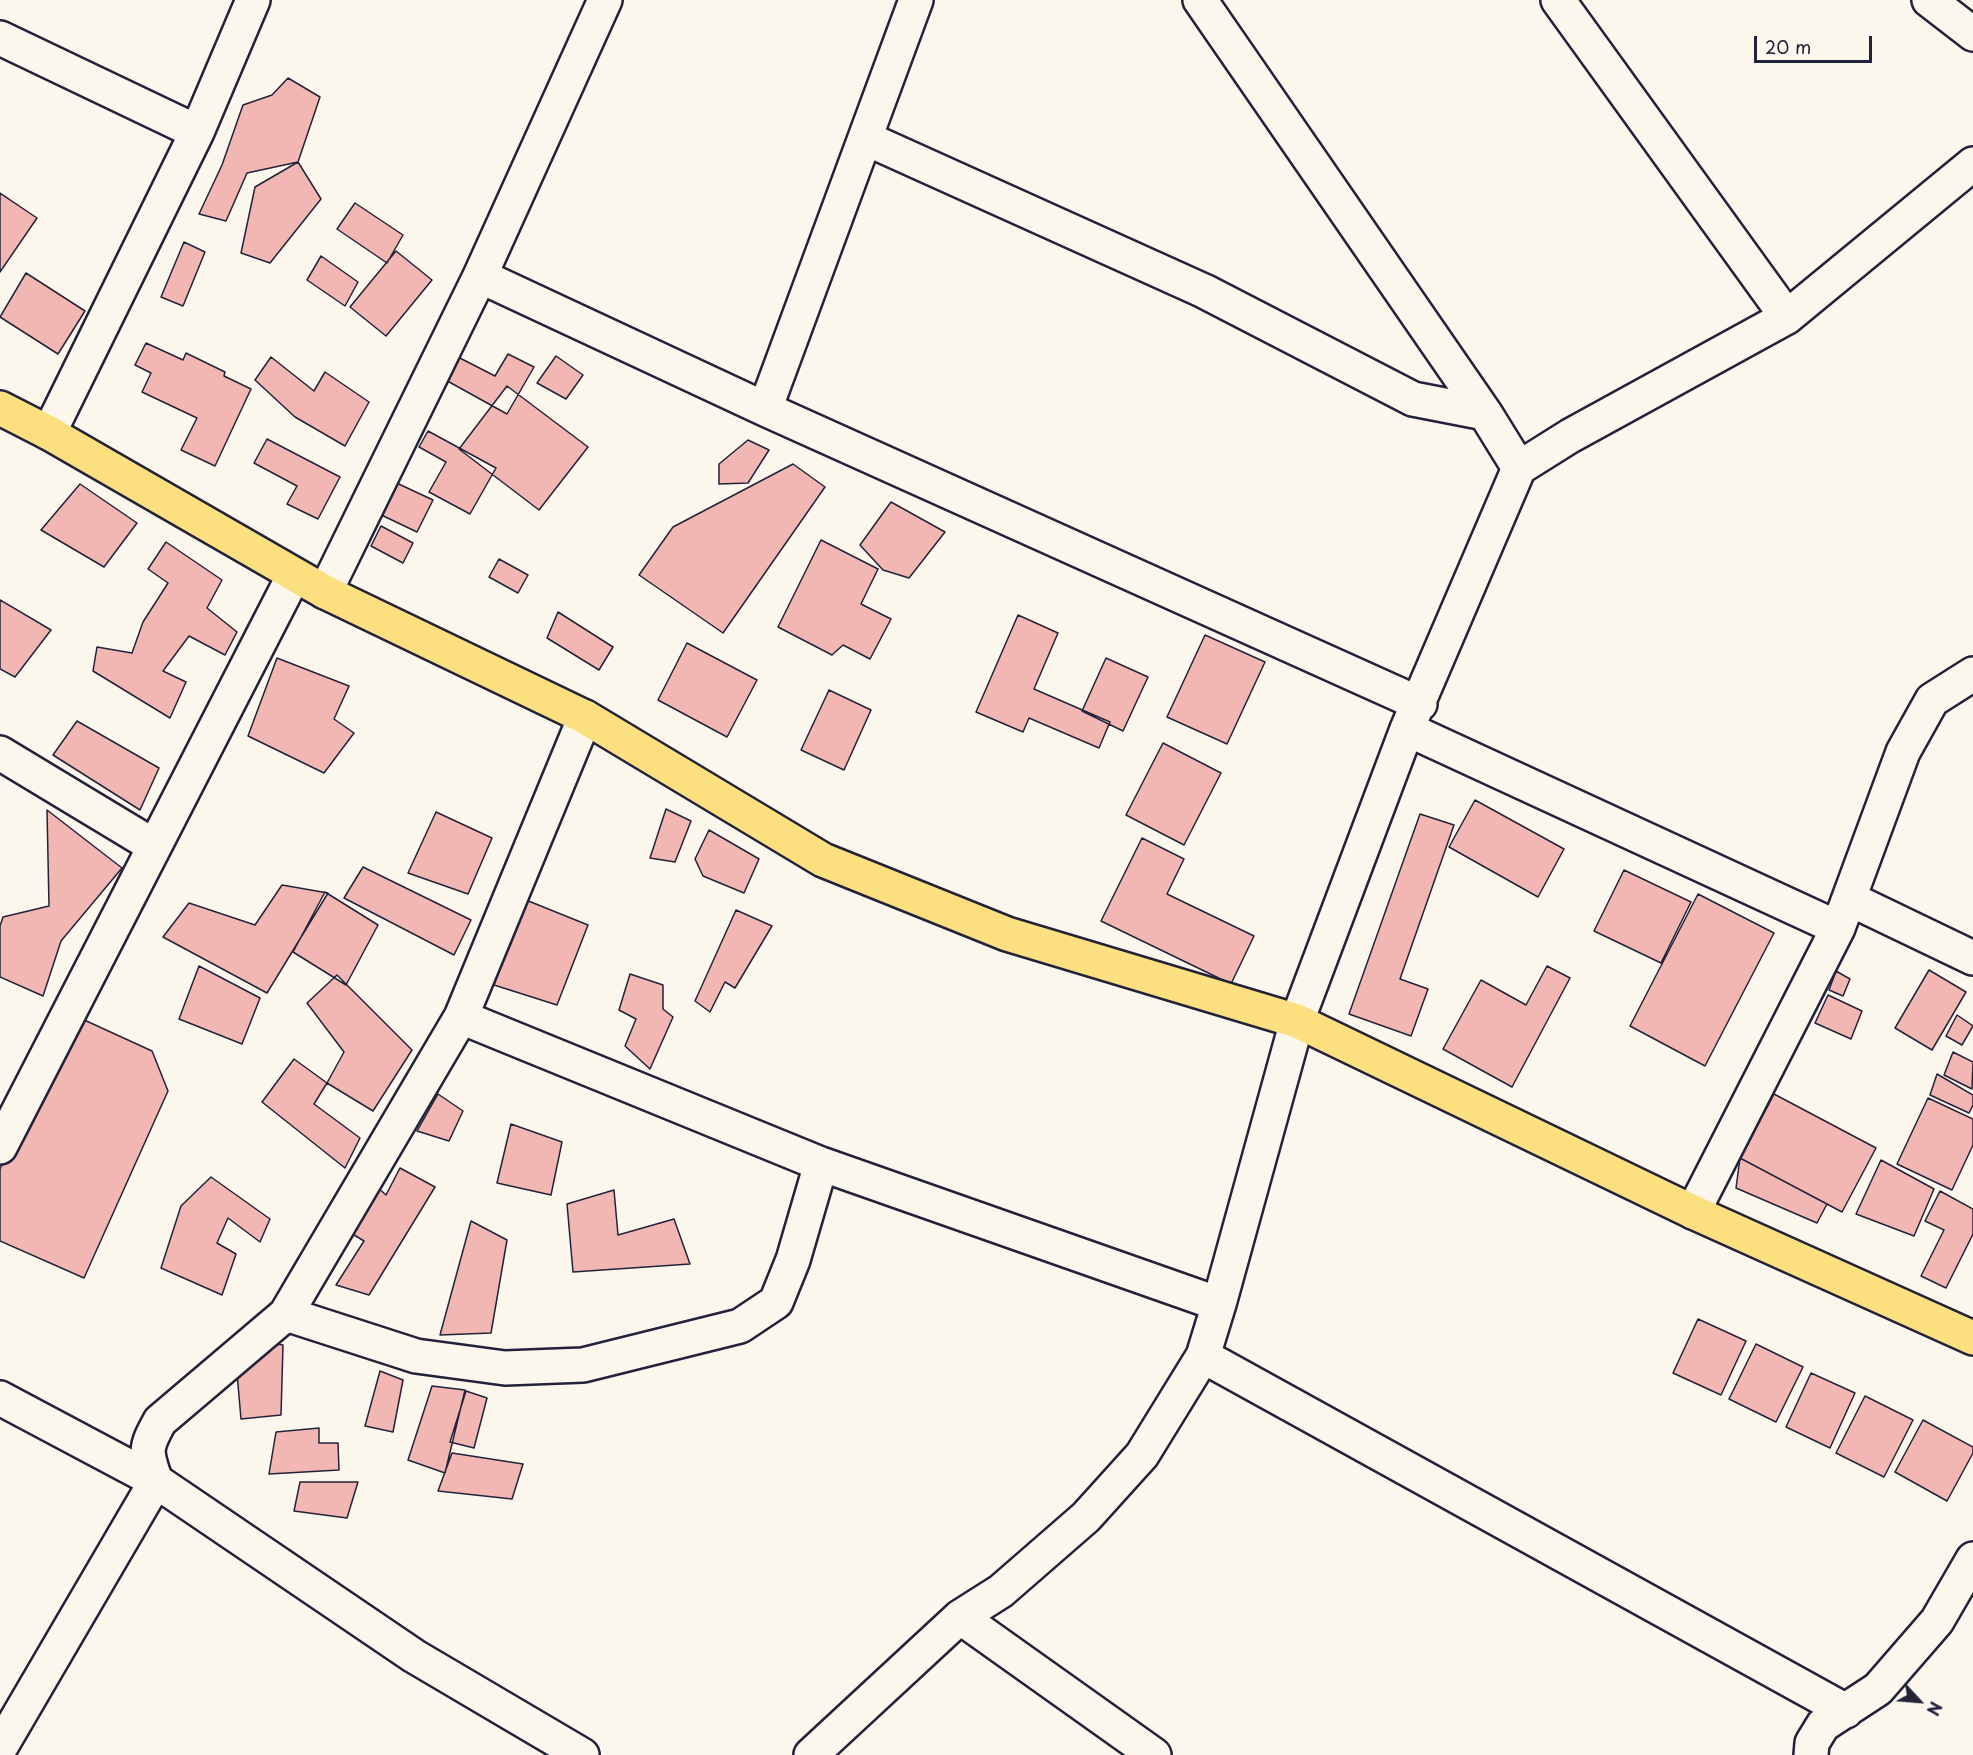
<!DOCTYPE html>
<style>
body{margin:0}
#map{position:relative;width:1973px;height:1755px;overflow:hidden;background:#fbf7ec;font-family:"Playpen Sans",sans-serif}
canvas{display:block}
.north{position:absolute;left:1889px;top:1671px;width:60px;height:60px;-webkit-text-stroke:4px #fbf7ec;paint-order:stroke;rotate:116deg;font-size:16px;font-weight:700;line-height:24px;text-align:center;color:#22223b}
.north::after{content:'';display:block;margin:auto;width:21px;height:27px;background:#22223b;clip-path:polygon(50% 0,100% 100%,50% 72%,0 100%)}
.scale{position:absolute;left:1754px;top:36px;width:118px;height:27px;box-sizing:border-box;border:3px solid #22223b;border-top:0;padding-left:8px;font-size:18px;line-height:21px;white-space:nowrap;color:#22223b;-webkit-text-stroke:4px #fbf7ec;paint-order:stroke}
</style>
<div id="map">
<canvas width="1973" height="1755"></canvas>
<div class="north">N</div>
<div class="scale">20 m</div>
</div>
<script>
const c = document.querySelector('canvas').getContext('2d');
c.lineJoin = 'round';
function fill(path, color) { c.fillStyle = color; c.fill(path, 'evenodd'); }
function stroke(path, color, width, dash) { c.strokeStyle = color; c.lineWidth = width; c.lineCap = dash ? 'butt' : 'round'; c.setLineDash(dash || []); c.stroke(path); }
const building = new Path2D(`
 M288,78l32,19 -22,65 -51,11 -21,48 -27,-7 23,-49 21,-60 29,-10z
 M298,162l23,37 -51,64 -29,-10 14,-66z
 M0,193l37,25 -37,54z
 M355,203l48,32 -16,28 -50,-34z
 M184,242l21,10 -22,54 -22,-9z
 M396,251l36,29 -46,56 -36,-29z
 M321,256l37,26 -13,24 -38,-26z
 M26,273l59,38 -27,43 -58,-37z
 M146,343l37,17 3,-7 39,19 -1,4 27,13 -36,77 -34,-16 16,-32 -55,-26 9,-19 -16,-8z
 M508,354l26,13 -27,47 -65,-36 12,-23 41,21z
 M556,356l27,19 -17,24 -29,-16z
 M271,357l43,34 11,-19 44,30 -24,44 -50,-29 -40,-37z
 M507,386l81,61 -49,63 -80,-61z
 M428,431l68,37 -26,46 -41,-22 17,-30 -27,-15z
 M267,439l73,38 -22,42 -31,-15 10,-18 -43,-23z
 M748,440l21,10 -21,33 -29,1v-20z
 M793,464l32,23 -102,146 -84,-58 34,-48z
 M388,479l45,21 -16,32 -44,-21z
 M80,484l57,39 -33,44 -63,-37z
 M891,502l54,30 -36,46 -26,-8 -23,-25z
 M381,526l32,17 -10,20 -32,-17z
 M821,540l57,29 -17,35 30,15 -21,40 -27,-14 -11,10 -54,-28z
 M166,542l56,38 -15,28 30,24 -12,23 -36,-19 -26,35 23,11 -16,36 -77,-47 4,-24 35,6 11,-31 25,-39 -20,-14z
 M499,559l29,16 -10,18 -29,-16z
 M0,600l51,30 -36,47 -15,-8z
 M558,612l55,35 -14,23 -52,-32z
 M1018,615l40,18 -24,56 76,33 -11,26 -70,-30 -6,14 -47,-20z
 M1205,635l60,27 -38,82 -60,-27z
 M687,643l70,37 -30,57 -69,-37z
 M277,658l72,28 -15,33 20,14 -30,40 -76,-37z
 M1106,658l42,19 -25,54 -41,-20z
 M829,690l42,20 -27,60 -43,-20z
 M77,721l82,47 -19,42 -87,-55z
 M1163,743l58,30 -37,72 -58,-30z
 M1475,800l89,49 -26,48 -89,-50z
 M666,809l25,12 -16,41 -25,-4z
 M47,810l75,58 -61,73 -18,55 -43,-19v-51l3,-9 46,-11z
 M436,812l56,26 -24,56 -60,-21z
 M1420,814l34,11 -54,154 28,10 -17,47 -62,-22z
 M709,830l50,29 -15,34 -41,-17 -8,-17z
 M1142,838l42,21 -17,35 87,42 -23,48 -130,-63z
 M363,867l108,53 -17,35 -110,-57z
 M1624,870l67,32 -30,61 -67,-32z
 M282,885l46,8 -61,100 -104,-56 26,-34 66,22z
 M325,892l53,33 -32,60 -53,-33z
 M1698,894l76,39 -69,133 -75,-40z
 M521,898l67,27 -31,80 -63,-20z
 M736,910l36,16 -37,62 -10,-6 -15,30 -15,-11z
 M199,966l61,32 -18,46 -63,-25z
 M1547,966l23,12 -58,109 -69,-38 38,-69 45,25z
 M1929,970l37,22 -34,58 -37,-22z
 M1836,971l14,8 -7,17 -14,-6z
 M630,974l33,11v24l10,8 -23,52 -25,-23 11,-27 -17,-9z
 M337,975l75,75 -39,61 -46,-28 17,-31 -37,-49z
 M1828,995l34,16 -11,28 -36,-16z
 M69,1013l83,38 16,40 -84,187 -84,-37v-72z
 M1957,1015l16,11 -11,19 -16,-9z
 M1953,1052l20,10 -1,27 -28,-14z
 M294,1059l33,24 -13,21 46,34 -15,30 -83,-66z
 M1937,1074l36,21v10l-4,8 -39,-18z
 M438,1094l25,17 -14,30 -32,-10z
 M1774,1094l102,54 -34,64 -102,-54z
 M1928,1098l45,21v26l-21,45 -55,-26z
 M511,1124l51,18 -11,53 -54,-12z
 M1740,1158l87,46 -10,19 -81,-35z
 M1881,1160l53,29 -20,47 -58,-22z
 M400,1168l35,19 -66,108 -33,-10 28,-44 -18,-11 31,-43 9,8z
 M211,1177l59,42 -10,23 -32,-24 -11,25 19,11 -14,41 -61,-27 20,-62z
 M614,1190l4,45 56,-16 16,45 -117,8 -6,-68z
 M1940,1191l33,18v25l-27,54 -25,-12 23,-46 -19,-9z
 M471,1221l36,19 -16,93 -51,2z
 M1698,1319l48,22 -25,54 -48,-22z
 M263,1342l20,3 -2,70 -40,4 -4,-46z
 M1756,1344l47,23 -27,55 -47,-23z
 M380,1371l23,9 -10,52 -28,-6z
 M1811,1373l44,20 -25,55 -44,-21z
 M432,1386l33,4 -20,83 -37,-13z
 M466,1391l21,7 -13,50 -24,-6z
 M1865,1396l48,24 -29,57 -48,-24z
 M1923,1420l50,27v6l-26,48 -52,-29z
 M319,1428v15h19l1,27 -70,4 7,-42z
 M452,1453l71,11 -11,35 -74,-8z
 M300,1482h58l-11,36 -53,-7z`);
fill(building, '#f3b7b3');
stroke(building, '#22223b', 1.5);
const minor = new Path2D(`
 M1200,0l285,413 34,55
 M1558,0l229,317
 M1929,0l44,34
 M0,38l197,94
 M865,138l51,-138
 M480,276l285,133 655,295
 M765,409l100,-271 339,153 209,108 72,14
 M49,433l148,-301 56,-132
 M325,592l155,-316 125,-276
 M1407,729l431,199
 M0,753l154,93
 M1850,899l123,59
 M461,1017l360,147 398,140
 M0,1147l294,-572
 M1693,1212l145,-284 65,-176 29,-52 41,-26
 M286,1314l130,42 89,12 78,-3 157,-39 36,-24 17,-42 28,-96
 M1203,1356l643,355
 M0,1398l156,83 258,175 168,99
 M960,1617l194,138
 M0,1748l156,-267c-11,-30 -11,-33 4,-60l126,-107 175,-297 124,-300
 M811,1755l149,-138 41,-26 85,-74 56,-62 61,-99 16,-52 78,-283 110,-292 112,-261 51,-32 217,-119 186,-153
 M1811,1755l1,-12 11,-18 55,-36 59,-68 36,-62`);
const major = new Path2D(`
 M0,408l49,25 276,159 260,125 238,143 184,74 290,87 396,191 280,126`);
stroke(minor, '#22223b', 38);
stroke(major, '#22223b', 38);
stroke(minor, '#fbf7ec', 33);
stroke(major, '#fce080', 33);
</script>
